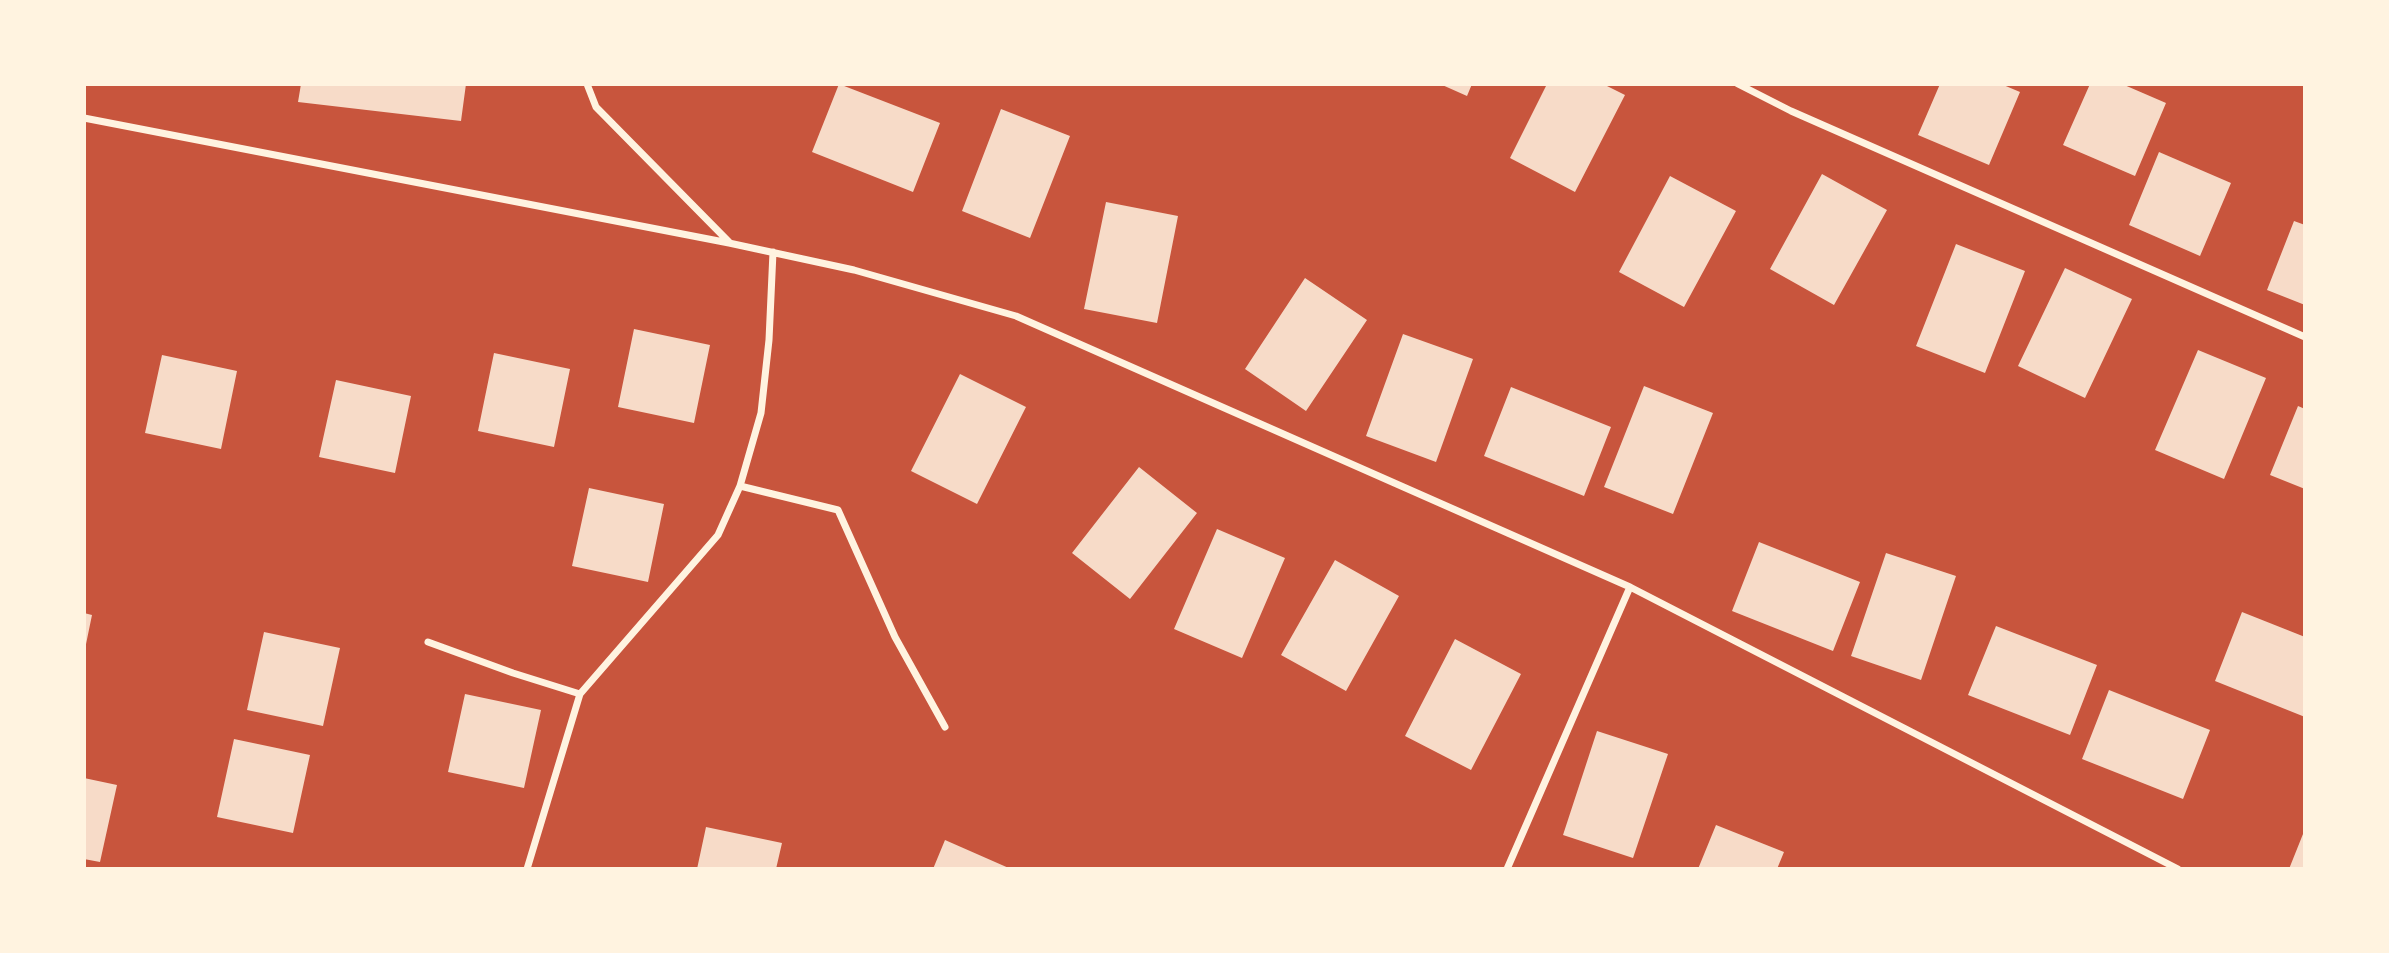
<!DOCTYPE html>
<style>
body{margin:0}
#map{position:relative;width:2389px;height:953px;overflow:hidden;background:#c8553d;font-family:Barlow,sans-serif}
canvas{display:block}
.frame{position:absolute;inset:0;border:86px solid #fff3e0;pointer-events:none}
</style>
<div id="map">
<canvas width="2389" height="953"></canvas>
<div class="frame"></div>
</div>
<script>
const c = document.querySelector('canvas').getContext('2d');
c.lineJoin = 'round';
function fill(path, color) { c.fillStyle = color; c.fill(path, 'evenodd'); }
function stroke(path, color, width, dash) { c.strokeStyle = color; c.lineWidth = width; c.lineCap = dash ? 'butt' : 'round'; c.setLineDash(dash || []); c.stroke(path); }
fill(new Path2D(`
 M301,84h165l-5,37 -163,-19z
 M839,84l101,39 -27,69 -101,-40z
 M1440,84h32l-5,12z
 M1547,84h56l22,11 -50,97 -65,-34z
 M1940,84h61l19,8 -31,73 -71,-30z
 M2090,84h32l44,19 -31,73 -72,-31z
 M1001,109l69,27 -40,102 -68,-27z
 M2159,152l72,31 -31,73 -71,-31z
 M1822,174l65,36 -53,95 -64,-36z
 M1670,176l66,35 -52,96 -65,-35z
 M1106,202l72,14 -21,107 -73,-14z
 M2294,221l11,4v80l-38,-15z
 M1956,244l69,27 -40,102 -69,-27z
 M2065,268l67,31 -47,99 -67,-32z
 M1305,278l62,42 -61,91 -61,-42z
 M634,329l76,16 -16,78 -76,-16z
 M1403,334l70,25 -37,103 -70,-26z
 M2198,350l68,28 -42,101 -69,-29z
 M494,353l76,16 -16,78 -76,-16z
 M162,355l75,16 -16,78 -76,-16z
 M960,374l66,33 -49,97 -66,-33z
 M336,380l75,16 -16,77 -76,-16z
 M1644,386l69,27 -40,101 -69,-27z
 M1511,387l100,40 -27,69 -100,-40z
 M2298,406l7,3v80l-35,-14z
 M1139,467l58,46 -67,86 -58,-46z
 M589,488l75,16 -16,78 -76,-16z
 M1217,529l68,29 -43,100 -68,-29z
 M1759,542l101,40 -27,69 -101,-40z
 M1886,553l70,23 -35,104 -70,-24z
 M1335,560l64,36 -53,95 -65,-36z
 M2242,612l63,25v80l-90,-36z
 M84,613l8,2 -7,34h-1z
 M1996,626l101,39 -27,70 -102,-40z
 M264,632l76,16 -17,78 -76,-16z
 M1455,639l66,35 -50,96 -66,-34z
 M2109,690l101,40 -27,69 -101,-40z
 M465,694l76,16 -17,78 -76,-16z
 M1597,731l71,23 -35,104 -70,-23z
 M234,739l76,16 -17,78 -76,-16z
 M84,778l33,7 -17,77 -16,-3z
 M1716,825l68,27 -7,17h-79z
 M706,827l76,16 -6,26h-79z
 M2305,829v40h-16z
 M945,840l66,29h-78z`), '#f7dbc8');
stroke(new Path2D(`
 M587,84l9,23 133,135
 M1738,84l53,27 514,226
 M84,118l645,125 125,27 162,46 614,271 548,282
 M740,486l98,24 57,127 50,90
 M428,642l85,31 67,21
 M527,869l53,-175 138,-159 22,-49 21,-73 8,-73 4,-88
 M1507,869l123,-282`), '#fff3e0', 7);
</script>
